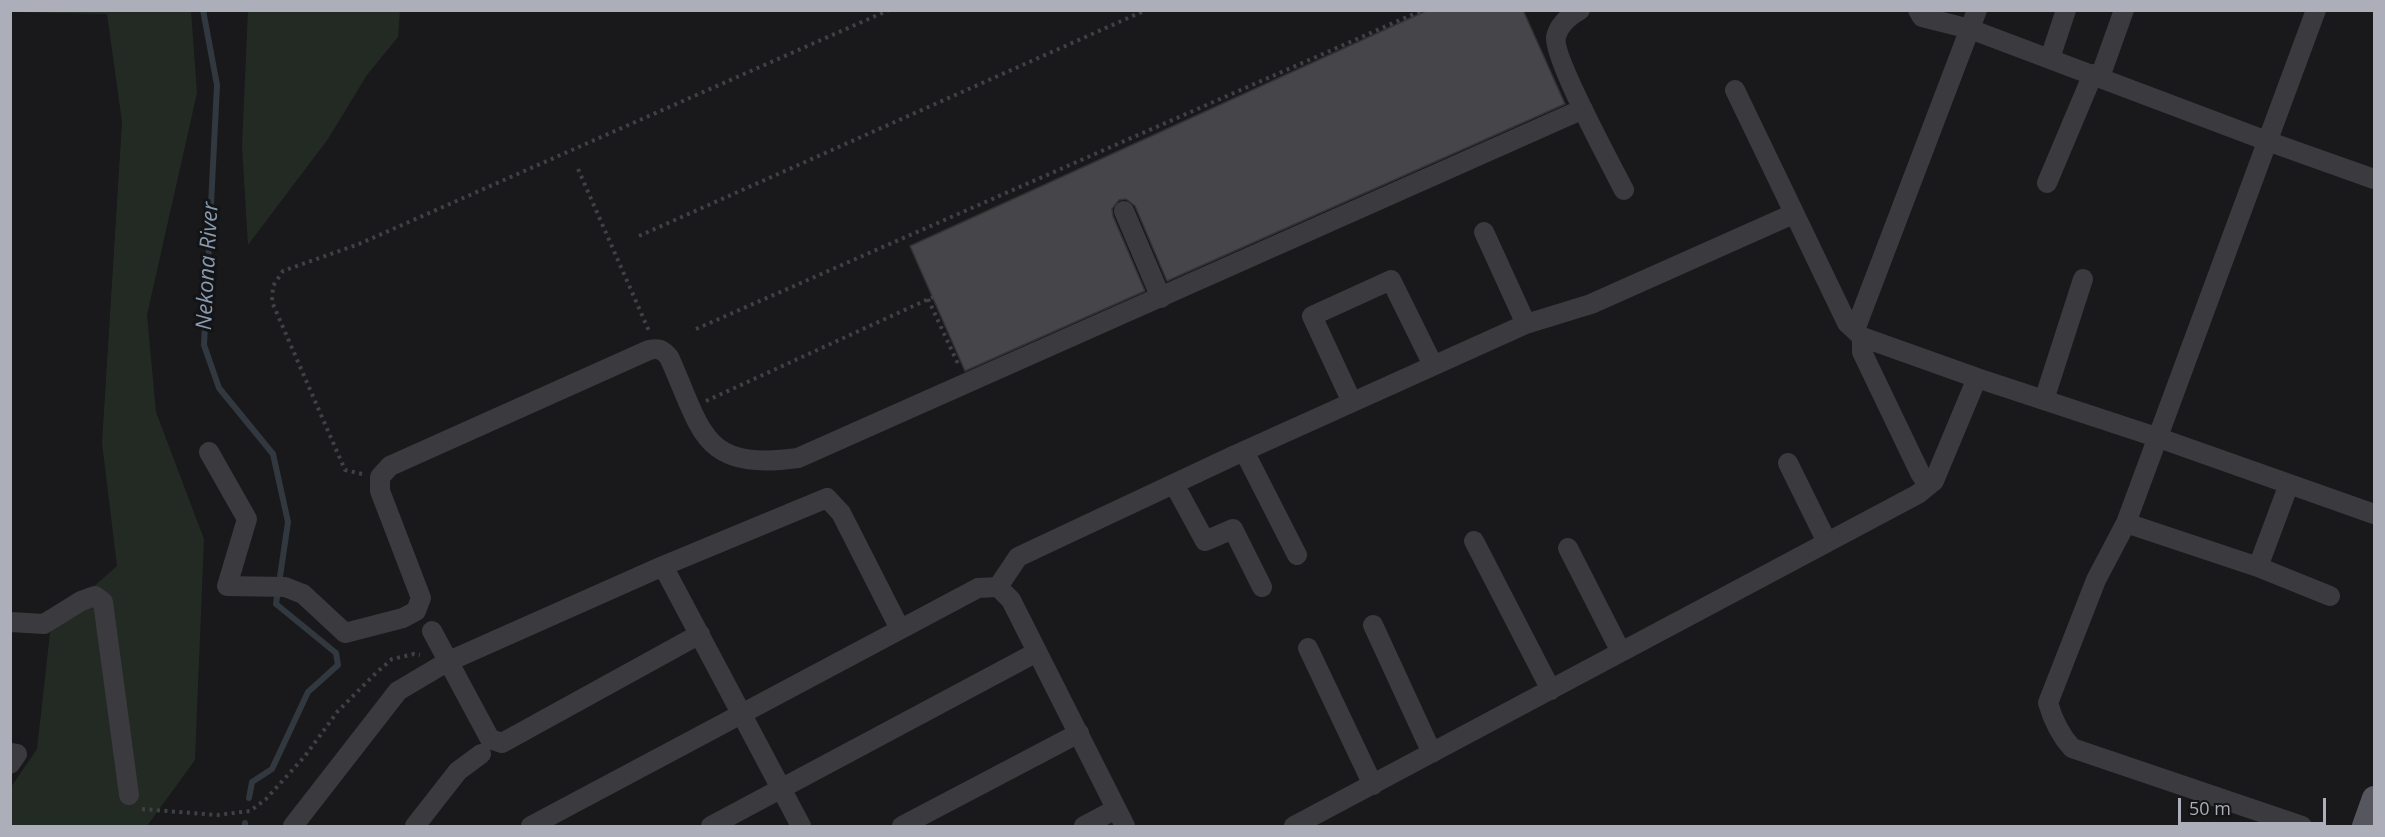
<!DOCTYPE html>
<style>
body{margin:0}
#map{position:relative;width:2385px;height:837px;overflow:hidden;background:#19181a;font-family:"Open Sans",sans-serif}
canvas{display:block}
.frame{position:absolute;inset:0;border:12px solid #acafb9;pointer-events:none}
.scale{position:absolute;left:2178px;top:798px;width:148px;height:27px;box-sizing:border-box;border:3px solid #acafb9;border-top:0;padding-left:8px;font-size:18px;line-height:21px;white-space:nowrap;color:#acafb9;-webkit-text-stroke:4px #141315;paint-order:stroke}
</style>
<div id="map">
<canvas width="2385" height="837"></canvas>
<div class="frame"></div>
<div class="scale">50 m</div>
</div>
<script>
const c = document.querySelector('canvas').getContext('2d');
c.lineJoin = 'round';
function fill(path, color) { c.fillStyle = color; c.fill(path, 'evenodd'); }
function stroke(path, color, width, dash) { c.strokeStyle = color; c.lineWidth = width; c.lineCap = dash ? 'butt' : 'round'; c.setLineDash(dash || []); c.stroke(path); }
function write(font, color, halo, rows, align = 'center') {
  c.font = font + ' "Open Sans",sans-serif'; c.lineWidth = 6; c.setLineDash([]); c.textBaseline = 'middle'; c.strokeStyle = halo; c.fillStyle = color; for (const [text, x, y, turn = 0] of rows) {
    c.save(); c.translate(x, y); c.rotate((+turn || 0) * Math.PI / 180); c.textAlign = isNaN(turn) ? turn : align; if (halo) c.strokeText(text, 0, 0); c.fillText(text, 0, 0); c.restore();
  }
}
fill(new Path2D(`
 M11,10l180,1 6,82 -50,222 9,97 48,127 -9,221 -48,66h-136v-39l26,-38 13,-116 42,-45 25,-22 -15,-123 20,-321 -15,-108 -96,-2z
 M248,10l152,1 -2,26 -31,38 -39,64 -80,106 -6,-99z`), '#232a24');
stroke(new Path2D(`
 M203,10l14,75 -13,260 15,43 54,66 15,68 -12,82 60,49 2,12 -30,27 -36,77 -20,13 -3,16
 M245,826v-3`), '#31383f', 6);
const building = new Path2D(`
 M1428,10h95l42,94 -398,177 -32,-75 -9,-7 -7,1 -7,9 1,7 32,75 -180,80 -55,-125z`);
fill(building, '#46464a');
stroke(building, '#333336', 1.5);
stroke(new Path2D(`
 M578,169l71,162
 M639,236l507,-226
 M928,299l31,67
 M696,329l727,-319
 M706,401l227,-104
 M362,474l-17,-4 -73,-168 1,-16 10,-15 76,-27 530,-234
 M142,809l75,6 33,-4 16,-12 39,-43 33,-45 39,-39 15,-13 22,-5 6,1`), '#404146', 4, [3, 4.5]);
stroke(new Path2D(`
 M1580,10c-11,6 -21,14 -24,27 -4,18 56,130 68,153
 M1918,10l4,7 48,12 297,112 107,38
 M2050,58l16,-48
 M2100,77l24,-67
 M1735,90l112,233 15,14 115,41 182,60 215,76
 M2047,183l46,-109
 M1124,211l37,87
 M1484,232l42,92
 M1855,330l122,-320
 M1862,337v15l58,121 8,12
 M2044,400l39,-121
 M1352,402l-40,-86 79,-36 42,85
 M1244,451l53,104
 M209,452l38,67 -20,67 58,1 18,7 42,39 58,-15 13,-7 5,-13 -41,-107v-14l10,-11 259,-116c9,-2 13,-1 20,7 34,75 32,114 129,101l785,-349
 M1788,463l39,79
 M1174,484l31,57 28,-12 29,58
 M2126,523l132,44 72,29
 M1474,541l77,149
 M1568,548l53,104
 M663,566l138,260
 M2258,567l31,-83
 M998,587l20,-30 215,-101 293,-132 65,-20 202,-90
 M10,622l34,2 37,-23 14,-5 8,6 26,193
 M1373,625l59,128
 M432,631l58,108 12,4 198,-109
 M1308,648l65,137
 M10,753l7,1 -7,10
 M293,826l105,-135 49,-29 216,-96 164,-68 14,15 59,116
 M415,826l43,-55 23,-17
 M531,826l447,-238 20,-1 13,13 114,226
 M711,826l326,-174
 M902,826l177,-93
 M1084,826l32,-17
 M1294,826l624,-332 16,-13 43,-103
 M2302,826l-230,-78c-12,-13 -19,-28 -24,-45l48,-123 30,-57 190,-513`), '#3a3a3f', 20);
stroke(new Path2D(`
 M2364,826l10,-28`), '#56575e', 24);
write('italic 22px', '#869ab0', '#141315', [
 ["Nekona River",208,266,-87]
]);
</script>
